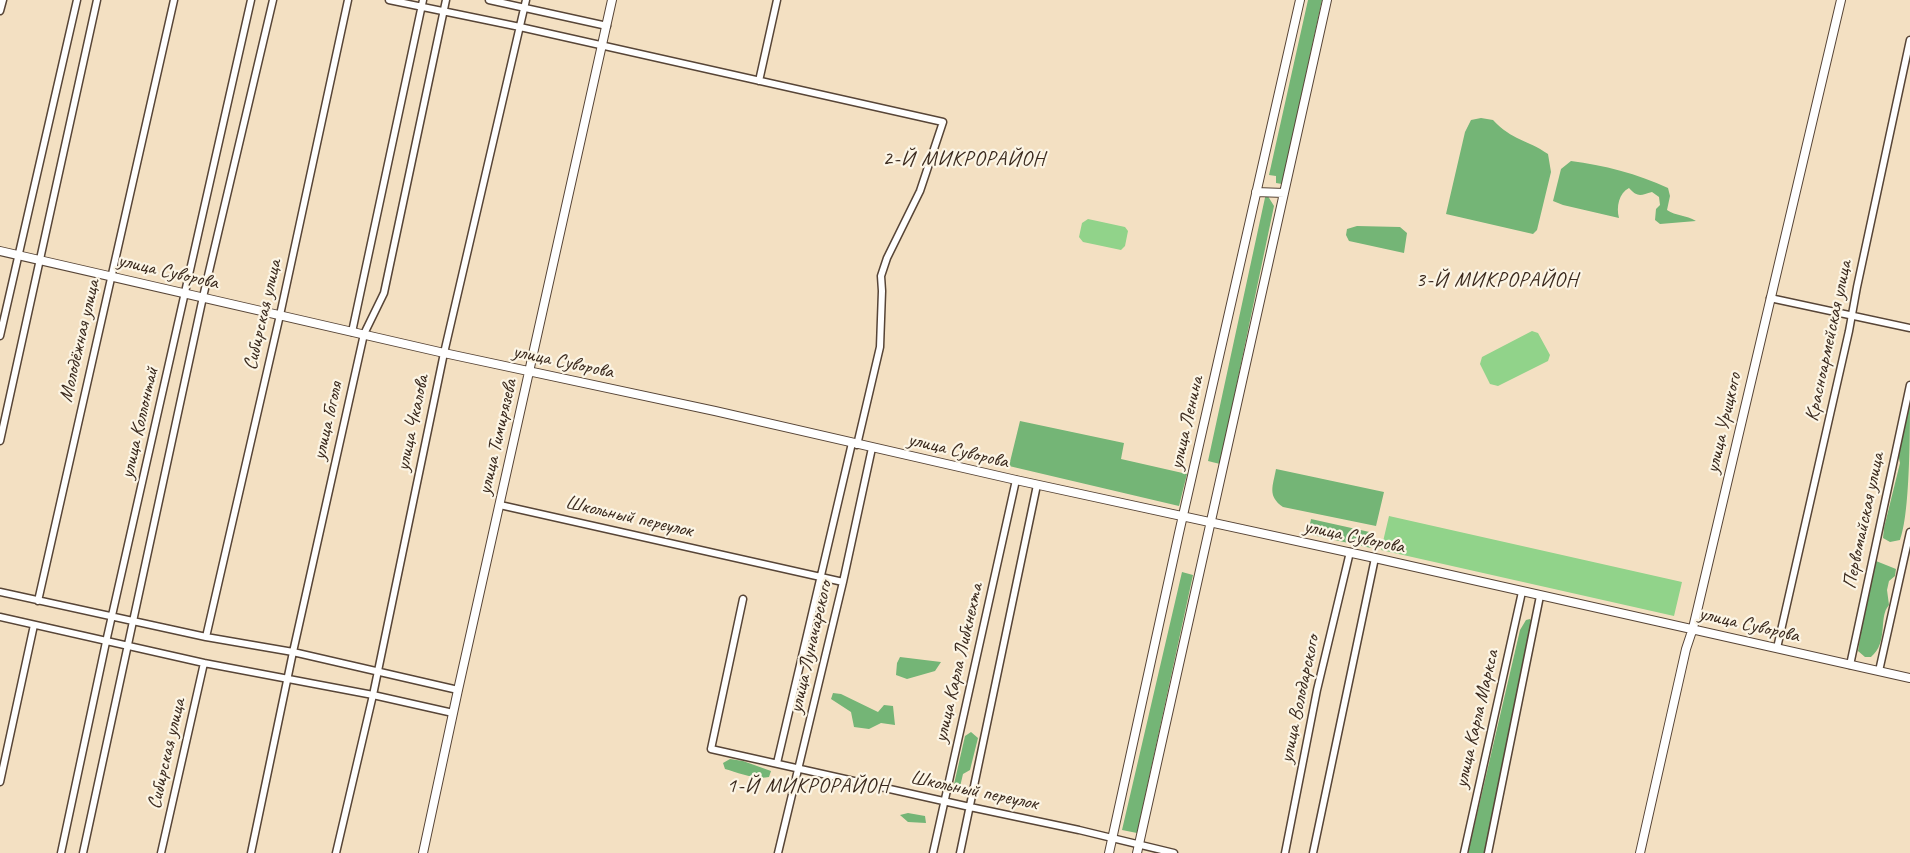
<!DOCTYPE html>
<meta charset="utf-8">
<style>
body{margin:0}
canvas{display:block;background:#f3e0c2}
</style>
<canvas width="1910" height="853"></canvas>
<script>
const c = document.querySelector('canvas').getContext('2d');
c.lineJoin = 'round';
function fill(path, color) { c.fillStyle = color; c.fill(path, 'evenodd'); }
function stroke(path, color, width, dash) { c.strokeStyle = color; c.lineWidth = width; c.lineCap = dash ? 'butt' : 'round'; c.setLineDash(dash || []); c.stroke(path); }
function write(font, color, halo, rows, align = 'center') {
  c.font = font + ' Caveat,sans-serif'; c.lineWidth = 4.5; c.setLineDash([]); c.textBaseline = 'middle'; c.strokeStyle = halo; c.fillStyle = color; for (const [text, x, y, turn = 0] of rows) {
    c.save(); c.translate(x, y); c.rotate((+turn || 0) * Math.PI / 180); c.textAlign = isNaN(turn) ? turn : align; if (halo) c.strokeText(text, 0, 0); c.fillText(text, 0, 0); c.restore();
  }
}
fill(new Path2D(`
 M1088,219l37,8 3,4 -3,15 -4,4 -38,-8 -4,-5 3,-14z
 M1532,331l6,2 12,22 -2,6 -50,25 -8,-2 -10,-20 2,-7z
 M1389,516l293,66 -8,34 -293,-66z`), '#91d38a');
fill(new Path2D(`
 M1308,0h14l-40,184 -6,-1v-7l-7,-1z
 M1481,118l12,2c20,21 33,19 55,34l3,18 -14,58 -4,4 -87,-20 19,-82 6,-12z
 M1571,161c32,4 67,13 97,27l2,8 -3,14c9,6 19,5 29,11l-36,3 -5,-4 1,-11 4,-4 -1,-8 -7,-5c-11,3 -14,6 -23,-4 -10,5 -13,19 -10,30l-56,-13 -10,-4 8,-32z
 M1266,193l8,13 -54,258 -12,-3z
 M1357,226l43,1 7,6 -3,20 -55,-12 -3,-6 1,-6z
 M1910,400c0,32 0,115 -10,140l-10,2 -7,-4 1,-10 16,-65c-5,-22 7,-42 10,-63z
 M1020,421l104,22 -3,16 66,15 -8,32 -170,-40z
 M1276,469l108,23 -8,34 -93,-19c-16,-11 -10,-21 -7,-38z
 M1311,519l63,14 -3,15 -63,-14z
 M1876,561l20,8 -1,7 -6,5 -2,9 2,15c-11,12 0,37 -18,52h-6l-7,-6 12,-76z
 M1182,572l11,3 -56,258 -15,-3z
 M1530,619l2,3v10l-48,221h-16l52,-223 6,-10z
 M900,657l41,5 -6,9 -28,8 -11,-4 1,-12z
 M833,693l8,1 37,18 6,-7 9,1 2,19 -14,-2 -12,6 -15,-2 -3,-15 -20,-13z
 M971,732l7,6 -8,32 -7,4 -4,17 -7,2 13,-57z
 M730,759l13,2 28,10 -2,6c-14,3 -30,-4 -44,-8l-2,-6z
 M908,813l17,3 1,7 -18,-1 -8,-7z`), '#74b576');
const minor = new Path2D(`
 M389,0l131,27 423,95 -23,69 -33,67 -6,18 1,15 -2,56 -23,98
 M489,0l118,26
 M0,11l3,-11
 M759,81l18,-81
 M1770,298l140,30
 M352,332l71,-332
 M0,336l77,-336
 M0,441l97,-441
 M500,505l343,77
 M0,592l206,45 87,15 165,38
 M743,599l-32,150 259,58 109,23 95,23
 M38,601l136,-601
 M0,617l204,46 169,32 80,18
 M206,637l74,-322 68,-315
 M1777,648l72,-317 8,-44 53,-247
 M1850,665l60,-280
 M1879,671l31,-139
 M777,763l75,-320
 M0,782l34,-157
 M61,853l45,-211 145,-642
 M83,853l120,-556 70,-297
 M161,853l43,-190
 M251,853l42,-201 71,-318 20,-41 62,-293
 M336,853l37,-158 71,-342 82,-353
 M778,853l65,-271 29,-134
 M933,853l83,-373
 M960,853l77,-368
 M1285,853l32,-163 33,-138
 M1313,853l62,-295
 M1464,853l58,-261
 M1488,853l52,-257`);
const tertiary = new Path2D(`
 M1256,192l28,1
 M0,251l444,102 271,58 301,69 359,78 535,120
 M423,853l35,-163 154,-690
 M1109,853l70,-320 121,-533
 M1137,853l190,-853
 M1640,853l46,-204 7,-21 148,-628`);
stroke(minor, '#574537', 9);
stroke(tertiary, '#574537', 10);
stroke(minor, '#fff', 6);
stroke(tertiary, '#fff', 8);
write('20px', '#3b2a1e', '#fcf5e5', [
 ["улица Суворова",168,272,13],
 ["Сибирская улица",263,315,-77],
 ["Молодёжная улица",80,341,-77],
 ["Красноармейская улица",1829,341,-78],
 ["улица Суворова",563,362,12],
 ["улица Гоголя",328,421,-77],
 ["улица Коллонтай",140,423,-77],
 ["улица Чкалова",413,423,-78],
 ["улица Ленина",1187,423,-77],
 ["улица Урицкого",1724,423,-77],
 ["улица Тимирязева",498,437,-77],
 ["улица Суворова",958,451,13],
 ["Школьный переулок",629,517,13],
 ["Первомайская улица",1864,521,-78],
 ["улица Суворова",1354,537,12],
 ["улица Суворова",1749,625,13],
 ["улица Луначарского",811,647,-77],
 ["улица Карла Либкнехта",959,663,-77],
 ["улица Володарского",1300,699,-78],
 ["улица Карла Маркса",1477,719,-77],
 ["Сибирская улица",167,754,-77],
 ["Школьный переулок",974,791,12]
]);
c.letterSpacing = '1px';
write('21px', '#3b2a1e', '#fcf5e5', [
 ["2-Й МИКРОРАЙОН",964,159],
 ["3-Й МИКРОРАЙОН",1497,280],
 ["1-Й МИКРОРАЙОН",808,786]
]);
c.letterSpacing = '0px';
</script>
